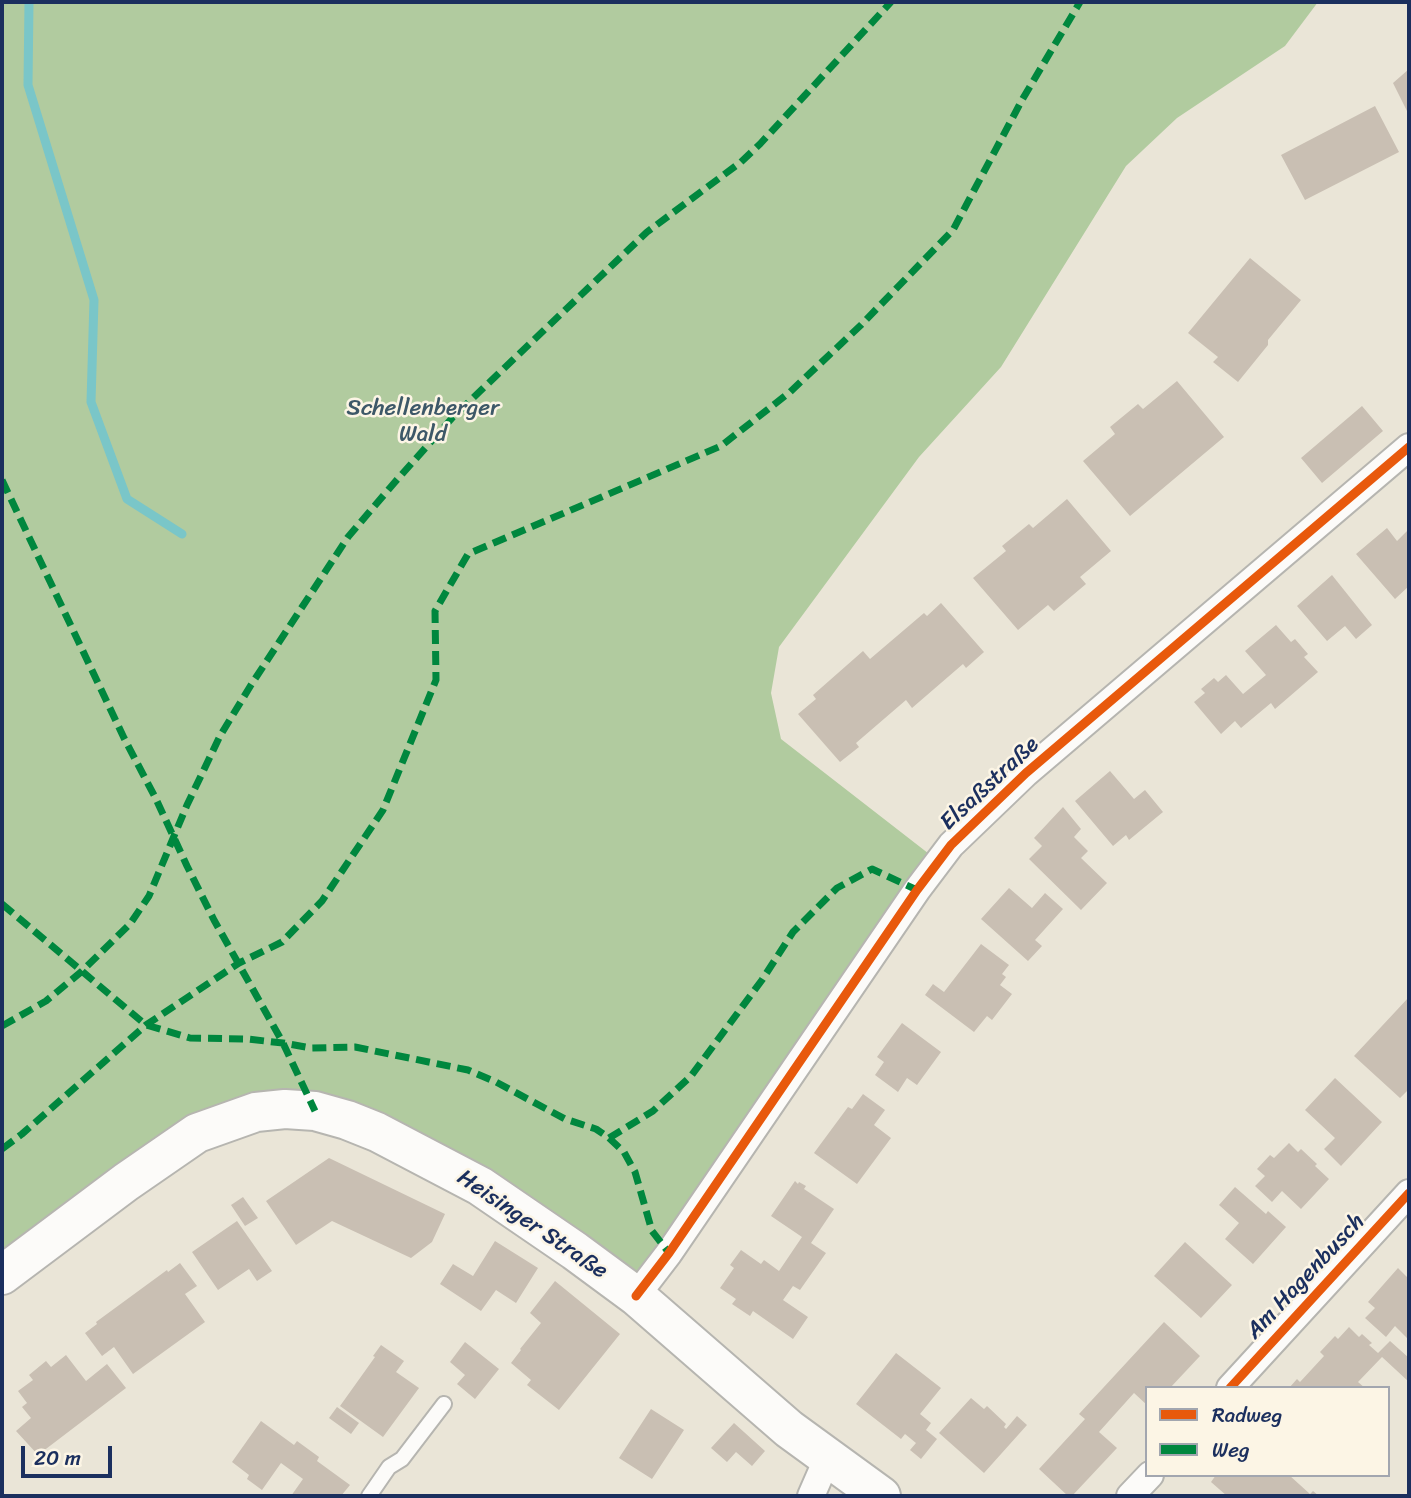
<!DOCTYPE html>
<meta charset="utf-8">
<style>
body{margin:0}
#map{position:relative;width:1411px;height:1498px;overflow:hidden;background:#eae5d7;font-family:Sriracha,sans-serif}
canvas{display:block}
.frame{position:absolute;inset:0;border:4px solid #1b2f5e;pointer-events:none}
.legend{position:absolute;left:1145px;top:1386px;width:245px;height:91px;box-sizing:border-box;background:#fcf5e5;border:2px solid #a2a6af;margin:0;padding:9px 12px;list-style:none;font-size:21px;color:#1b2f5e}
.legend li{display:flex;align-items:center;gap:14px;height:35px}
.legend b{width:35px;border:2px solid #a2a6af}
.scale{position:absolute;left:21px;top:1446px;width:91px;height:32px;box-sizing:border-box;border:4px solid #1b2f5e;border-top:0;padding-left:9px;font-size:21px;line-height:24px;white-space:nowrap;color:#1b2f5e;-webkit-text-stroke:5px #fcf5e5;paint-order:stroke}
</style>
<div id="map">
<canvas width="1411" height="1498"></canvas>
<div class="frame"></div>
<ul class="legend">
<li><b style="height:9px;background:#e8590c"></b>Radweg</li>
<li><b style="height:9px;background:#00873e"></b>Weg</li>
</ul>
<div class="scale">20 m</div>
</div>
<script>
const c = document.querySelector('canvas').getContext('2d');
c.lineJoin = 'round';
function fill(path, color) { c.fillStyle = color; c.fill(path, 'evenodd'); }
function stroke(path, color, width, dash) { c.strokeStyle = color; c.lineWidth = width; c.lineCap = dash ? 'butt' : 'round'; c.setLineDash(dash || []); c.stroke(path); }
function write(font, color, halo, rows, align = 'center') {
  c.font = font + ' Sriracha,sans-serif'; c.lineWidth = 5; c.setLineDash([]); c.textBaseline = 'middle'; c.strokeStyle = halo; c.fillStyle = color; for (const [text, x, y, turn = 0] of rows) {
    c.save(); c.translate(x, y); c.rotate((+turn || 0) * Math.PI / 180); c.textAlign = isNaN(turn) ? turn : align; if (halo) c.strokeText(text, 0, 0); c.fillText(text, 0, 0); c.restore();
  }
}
fill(new Path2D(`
 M2,2h1316l-33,44 -108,72 -51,48 -125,201 -82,90 -140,190 -8,46 10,46 152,118 -296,435 -154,-108 -227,-75 -254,159z`), '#b1cb9f');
stroke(new Path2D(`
 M29,2l-1,83 66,215 -3,102 36,97 55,35`), '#7ac6c8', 9);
fill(new Path2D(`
 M1409,69v46l-16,-32z
 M1375,106l24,46 -94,48 -24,-45z
 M1250,258l51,42 -33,40v5l-30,37 -25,-20 5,-5 -30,-24z
 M1177,381l47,56 -94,79 -47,-55 32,-27 -5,-7 28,-23 5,5z
 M1362,406l21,25 -61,52 -21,-25z
 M1067,499l44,52 -31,26 6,7 -32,27 -6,-6 -30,25 -45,-52 33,-27 -4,-5 27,-22 4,4z
 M1387,528l10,13 12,-12v57l-14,13 -39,-45z
 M1332,575l40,50 -16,14 -11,-13 -18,15 -30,-35z
 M941,603l43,49 -18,16 -3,-4 -51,44 -6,-8 -50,43 3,4 -19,15 -42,-48 18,-15 -3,-4 50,-44 7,8 54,-46 3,3z
 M1276,625l15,17 4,-3 13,15 -4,3 14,15 -43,37 -4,-6 -30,25 -6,-7 -14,13 -27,-32 11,-9 -4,-4 13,-11 4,4 8,-7 17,19 23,-19 -21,-24z
 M1110,771l24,28 11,-9 18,22 -34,28 -3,-5 -13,11 -38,-45z
 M1063,807l18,22 -7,8 14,14 -7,7 26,25 -26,27 -52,-51 13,-13 -8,-8z
 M1009,888l23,20 13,-15 18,16 -28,31 7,6 -14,15 -47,-42z
 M981,944l28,21 -7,9 4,3 -6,8 12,9 -20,26 -5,-4 -13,16 -49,-37 8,-11 11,8z
 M1409,997v92l-9,9 -46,-42z
 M902,1023l39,29 -24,33 -10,-7 -9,14 -23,-17 9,-13 -7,-5z
 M1335,1078l47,44 -41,44 -17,-17 11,-11 -30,-28z
 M863,1094l22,16 -11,15 17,13 -34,46 -43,-31 34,-46 4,2z
 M1289,1143l9,9 3,-3 16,15 -2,2 14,13 -28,30 -19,-18 -10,11 -17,-16 10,-10 -8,-7 13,-14 4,3z
 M329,1158l116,56 -13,28 -21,16 -79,-37 -36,24 -30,-44z
 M795,1181l3,3 1,-2 7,4 -2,3 30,20 -23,34 15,10 -26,37 -7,-4 -10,14 25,17 -15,22 -40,-28 -3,5 -18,-12 4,-5 -16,-11 14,-20 -4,-3 11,-15 20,14 3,-4 15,11 23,-34 -31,-21z
 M1235,1187l31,27 2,-3 18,16 -33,37 -28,-25 14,-16 -20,-18z
 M243,1197l15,21 -13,8 -14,-21z
 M237,1221l35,50 -15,10 -8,-12 -31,21 -26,-38z
 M495,1241l43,27 -22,35 -20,-13 -15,21 -41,-27 13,-20 20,12z
 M1185,1242l47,43 -31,33 -47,-42z
 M180,1263l17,23 -12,8 20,28 -72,52 -19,-27 -12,9 -17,-23 12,-9 -1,-2 71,-52 1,2z
 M1398,1268l10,10 1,-2v60l-2,2 -12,-12 -9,11 -21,-19 10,-10 -7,-6z
 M555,1281l65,53 -61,76 -32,-25 4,-5 -20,-17 10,-13 -1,-1 21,-26 -11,-10z
 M1164,1322l36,34 -30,32h-23v17l-13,-12 -35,39 18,16 -45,48h-4l-29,-27 46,-50 -6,-5z
 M1349,1327l10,10 3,-3 10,9 -3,2 9,8 12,-12 19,17v24l-27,-25 -24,25 7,6h-76l8,-9 3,3 24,-26 -4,-4 15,-16 3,3z
 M465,1342l34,27 -24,30 -18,-15 8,-9 -15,-13z
 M381,1345l23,16 -8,11 23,16 -36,49 -43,-31 35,-49 -2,-1z
 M896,1353l45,35 -21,26 11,9 -5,7 11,9 -16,20 -11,-9 6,-7 -11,-9 -4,5 -45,-35z
 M66,1355l20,26 21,-17 19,24 -88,67 -22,-24 15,-13 -9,-11 5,-4 -9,-12 15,-11 -4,-5 17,-14 5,6z
 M971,1398l13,11 3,-3 19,18 -2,3 2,2 11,-13 10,9 -43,48 -45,-40z
 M337,1407l22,16 -8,11 -22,-16z
 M651,1409l33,21 -32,49 -33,-21z
 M261,1421l33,24 3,-4 22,16 -2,4 33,24 -9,11h-50l12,-17 -22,-16 -19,27 -15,-11 2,-4 -17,-13z
 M734,1423l31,28 -13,15 -16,-14 -9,10 -16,-14z
 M1216,1475h73l21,19 3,-3 6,5h-92l-16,-14z`), '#c9bfb3');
const lane = new Path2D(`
 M369,1496l20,-29 13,-8 42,-55`);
const street = new Path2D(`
 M636,1296l33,-43 248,-363 34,-45 75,-72 383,-326
 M1230,1388l179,-195
 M811,1496l17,-39
 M1130,1496l20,-21`);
const secondary = new Path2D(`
 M2,1275l124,-93 71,-49 59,-21 29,-3 30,2 32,9 30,12 103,54 95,65 61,45 153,133 92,67`);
stroke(lane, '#b6b5b0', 18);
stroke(street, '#b6b5b0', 30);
stroke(secondary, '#b6b5b0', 42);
stroke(lane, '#fcfbf9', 14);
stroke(street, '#fcfbf9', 26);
stroke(secondary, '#fcfbf9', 38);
stroke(new Path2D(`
 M2,480l122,258 32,61 31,67 27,54 69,123 32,68
 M2,904l144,121 44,13 57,1 36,4 28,5 44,-1 113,23 28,12 69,37 31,10 13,9 15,14 11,20 17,59 17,22
 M2,1026l44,-25 35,-29 49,-48 19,-28 38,-91 33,-69 31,-51 97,-148 47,-55 58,-65 194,-185 94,-70 19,-18 131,-142
 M609,1138l44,-27 38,-35 71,-96 31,-48 44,-44 35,-19 45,21
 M2,1149l20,-15 124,-109 93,-62 43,-21 40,-41 61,-91 53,-130 -1,-69 33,-57 253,-108 69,-54 71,-67 92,-95 69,-130 58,-98`), '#00873e', 7, [14, 7]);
stroke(new Path2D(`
 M636,1296l33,-43 248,-363 34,-45 75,-72 383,-326
 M1230,1388l179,-195`), '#e8590c', 9);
write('23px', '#3d5868', '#fcf5e5', [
 ["Schellenberger",423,409],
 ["Wald",423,435]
]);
write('23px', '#1b2f5e', '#fcf5e5', [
 ["Elsaßstraße",990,784,-43],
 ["Heisinger Straße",532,1225,34],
 ["Am Hagenbusch",1306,1277,-47]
]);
</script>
